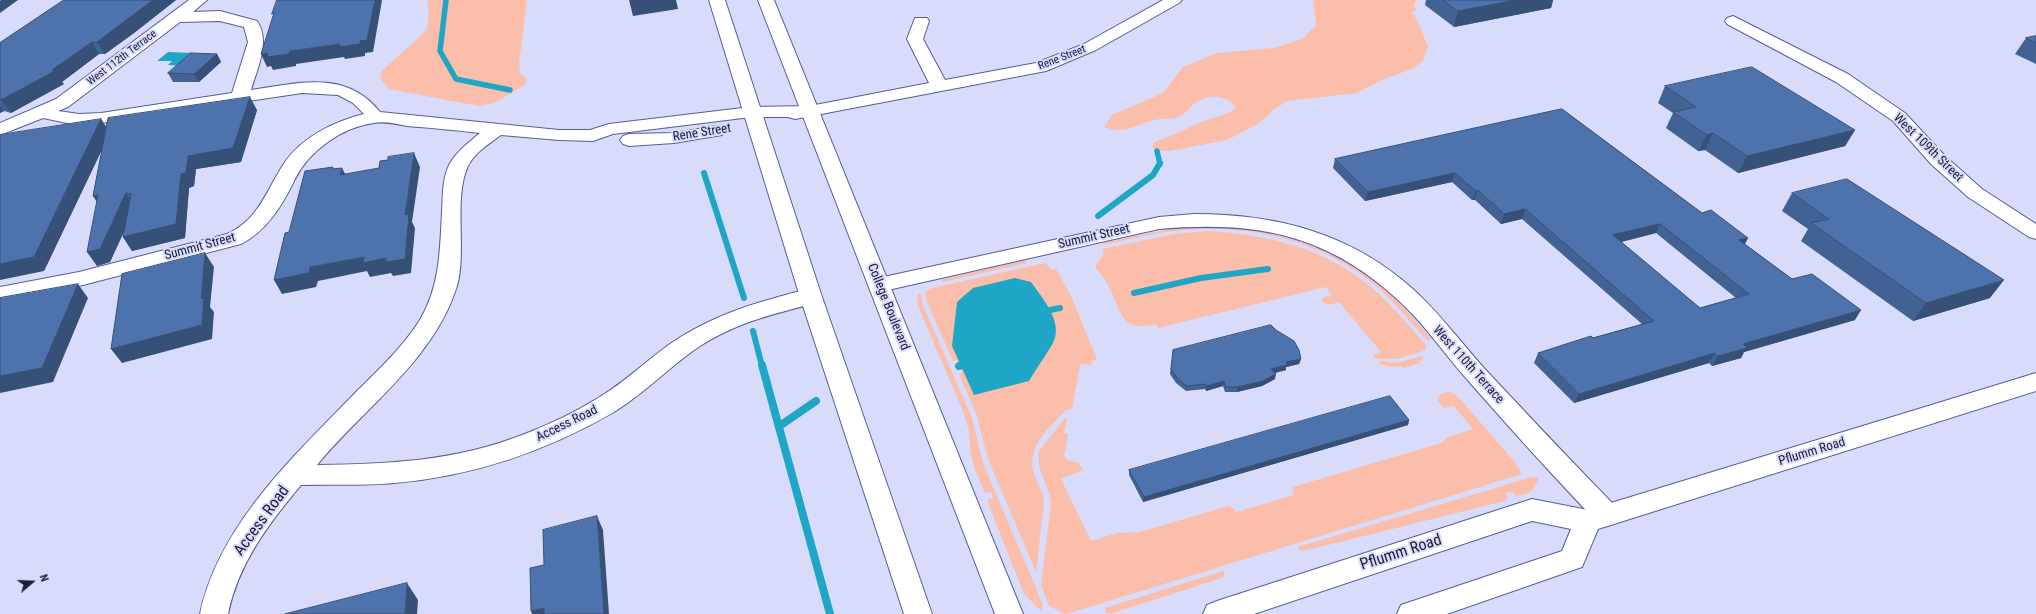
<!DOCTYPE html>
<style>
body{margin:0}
#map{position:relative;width:2036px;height:614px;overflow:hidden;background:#d8dcfa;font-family:"Roboto Condensed",sans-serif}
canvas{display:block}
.north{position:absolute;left:12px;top:562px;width:40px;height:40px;-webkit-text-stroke:3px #d8dcfa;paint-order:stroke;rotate:71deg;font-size:11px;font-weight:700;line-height:16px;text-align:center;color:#1b1d37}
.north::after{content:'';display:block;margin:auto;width:14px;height:18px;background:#1b1d37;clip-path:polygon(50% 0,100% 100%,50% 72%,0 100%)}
</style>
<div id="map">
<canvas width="2036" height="614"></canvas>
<div class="north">N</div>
</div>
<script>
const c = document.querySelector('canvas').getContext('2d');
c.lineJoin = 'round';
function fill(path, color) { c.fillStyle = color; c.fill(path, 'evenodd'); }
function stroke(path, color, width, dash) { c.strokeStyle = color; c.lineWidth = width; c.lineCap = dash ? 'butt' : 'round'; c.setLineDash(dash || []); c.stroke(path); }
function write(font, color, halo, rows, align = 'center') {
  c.font = font + ' "Roboto Condensed",sans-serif'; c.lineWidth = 4; c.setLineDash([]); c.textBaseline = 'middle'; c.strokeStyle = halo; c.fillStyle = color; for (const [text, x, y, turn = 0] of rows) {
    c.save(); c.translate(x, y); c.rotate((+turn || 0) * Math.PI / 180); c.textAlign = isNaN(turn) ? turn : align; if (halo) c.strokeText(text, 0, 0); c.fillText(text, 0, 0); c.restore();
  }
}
fill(new Path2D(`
 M427,0h100l-8,63 1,10 7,6 -2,6 -31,18 -15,3 -90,-17 -7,-8 -2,-6 3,-5 44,-40 2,-16z
 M1313,0h107l-4,1 -2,4 2,5 -4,3c10,13 9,19 16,33l-5,15 -11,8 -28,10 -27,14 -70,8 -15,10 -14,13 -31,16 -57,11h-13l-5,-4 2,-5c17,-6 33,-14 50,-21 13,-5 21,-5 32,-13 -9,-13 -25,-14 -38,-7 -8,5 -11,12 -19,16 -8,3 -17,1 -25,3 -20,5 -29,15 -50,7l8,-12 51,-22 20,-26 34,-14 57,-5 28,-9 14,-14z
 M1225,226c58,7 114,23 159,62 17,15 32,34 47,51l-4,1c-17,-18 -33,-39 -52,-55 -54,-45 -130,-63 -199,-54 -24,2 -48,9 -72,14l-1,-2 75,-16z
 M1209,231c59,4 117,17 163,57 20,17 37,38 54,57v5l-29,9h-22l-2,-4 8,-3 -42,-50 -11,3 -6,-4 1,-3 9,-3 -6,-8 -168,41 -2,-4c-34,8 -33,-8 -45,-33 -4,-9 -10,-17 -16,-24l9,-14 -2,-4 72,-15z
 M1025,260l2,3 -84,19 -2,-2z
 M1045,263l7,7 4,-1 15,27 26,63 -5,2 -1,4 -11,-1 -8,45 -6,1c-15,16 -41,38 -32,63 3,10 9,18 10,29l-8,70 -48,-113 -11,-43 -18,-42 3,-1 -5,-13 -4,1 -26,-59 -2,-10 7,-4z
 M918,294h3l1,9 50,115 11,45 51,120 9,23 -2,5 -17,-17 -36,-91v-3l5,-2 -2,-6 -6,1 -10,-23 -4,-16 -2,-23 -6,-20 -46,-107z
 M1422,356l2,4 -5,1 1,2 -17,5 -2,-2 -10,1 -14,-4 6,-2 14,2z
 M1448,392l5,1 7,6 55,63 7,12 -449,138 -8,2 -16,-8 -8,-21 10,-81c-2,-19 -15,-33 -12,-53l27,-34 1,1 -3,15 4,1 -4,22 4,5 10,1 5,8 -22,9 30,62 26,-8 23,-1 88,-26 5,2 3,4 58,-17 -2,-5 1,-3 148,-44 7,-6 25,-8 -19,-23 -10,2 -7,-8 4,-6z
 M1532,477l6,1c-3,14 -9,16 -22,18l-3,-4 -8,1 3,5 -3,3 -185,46 -20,4 -2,-4z
 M1223,571l2,3 -3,4 -109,35h-7l-1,-5z`), '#fabeaa');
fill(new Path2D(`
 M168,52l25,1 -10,13 -15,-1 4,-4h-15z
 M1015,278l16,4c11,16 33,40 22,61 -7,13 -17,25 -24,38l-55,14 -22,-49 5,-44 16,-14z`), '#1fa6c6');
stroke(new Path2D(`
 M446,0l-6,51 16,28 54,11
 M1157,151l3,13`), '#1fa6c6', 5.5);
stroke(new Path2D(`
 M704,173l40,125
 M1098,216l55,-41 7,-12
 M1134,293l67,-15 67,-9
 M1050,310l10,-2
 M753,331l9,35
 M960,366l9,-7`), '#1fa6c6', 6);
stroke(new Path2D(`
 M762,365l68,249
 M959,366l2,-1
 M781,425l35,-24`), '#1fa6c6', 8);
const minor = new Path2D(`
 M189,0h18l-14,12 27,-1 37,10c14,20 0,48 -6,69 47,-7 95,-21 129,22l179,18h31l19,-6 142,-17 59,-1 119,-23 -22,-44 8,-21h12l2,3 -6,18 22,41 91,-17 48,-19 79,-44h19l-3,3 -83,47 -50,21 -251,48 -7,-2h-37l-138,17 -20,7 -34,-1 -58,-5c-12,9 -26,17 -33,31 -15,32 -1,86 -11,120 -23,74 -93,122 -140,179 71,-1 139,-4 205,-30 26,-10 52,-22 76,-37 26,-15 48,-37 72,-54 32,-22 67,-36 105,-46 13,-4 30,-10 44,-6l3,5 -3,5c-44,12 -80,19 -119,44 -30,20 -55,47 -86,66 -67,39 -143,65 -220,71 -31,3 -62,1 -93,2 -32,38 -63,79 -73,129h-28c19,-90 96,-160 158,-224 22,-22 47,-45 63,-72 19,-33 19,-69 21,-106 1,-16 0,-32 7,-47 7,-13 20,-23 31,-32 -24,-3 -48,-5 -73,-7 -10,-2 -23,-5 -33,-3 -32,4 -65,28 -79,56 -12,25 -28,52 -54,65l-162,42 -79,15v-14l79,-15 148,-38c33,-15 39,-44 58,-72 17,-25 50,-41 79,-48l-11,-11 -15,-8 -36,-2 -201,30 -29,1 -29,-6 -43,17v-12l56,-24zM220,21l24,6 4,15 -16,51 -131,20 -22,1 -21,-3 10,-4 112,-85z
 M1733,16l115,58 57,39 40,43 37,33 54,35v15l-7,-2 -61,-40 -37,-33 -38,-43 -57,-39 -109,-58 -2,-3 2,-3z
 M716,126l6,1 3,4 -3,4 -48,8 -45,3 -6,-2 -3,-4 3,-4 6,-2 45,-1z
 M1194,214c83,0 157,19 220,76 25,23 46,51 69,77 44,47 88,94 133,140l4,8 -4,8 -9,3 -9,-3c-46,-48 -90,-97 -133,-146 -23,-26 -42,-55 -68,-78 -72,-66 -143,-78 -238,-70l-280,63 -8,-2 -3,-5 3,-5 8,-2 280,-61z`);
const secondary = new Path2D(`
 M709,0h16l97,297 110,317h-28l-104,-317z
 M758,0h16l249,614h-28z
 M2036,373v18l-438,138 -16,38 -135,47h-50l4,-9 161,-54 9,-22 -39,-8 -278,93h-51l4,-9 10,-4 315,-102 56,11z`);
stroke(minor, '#585c9b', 2);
stroke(secondary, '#585c9b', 2);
fill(minor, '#fff');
fill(secondary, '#fff');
fill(new Path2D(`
 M64,0h112l-42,33 -29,21h-6l-37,28 2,2 -53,29 -7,-2 -4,2v-70z
 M1426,0h127l-2,8 -97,19 -29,-22z
 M2036,36v28l-21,-10 11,-16z
 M217,54l4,8 -22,20h-26l-5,-9z
 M1665,86l190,44 -10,16 -107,27 -33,-23 -7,1 -32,-23 7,-15 -15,-10z
 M1562,109l140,104 46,25 -3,6 47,35 63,41 -111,32 -3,6 -29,8 -3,-3 -135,40 -40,-40 4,-10 104,-29 -120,-105 -21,5 -26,-24h-3l-20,-18 -87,19 -32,-33 2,-9zM1656,233l80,65 -36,10 -79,-66z
 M257,110l-16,52 -45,7 -2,17 -5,2 -4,50 -53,13 -9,-14 1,-5 -14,30 -13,4v-64l5,-53 -58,122 57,-152 5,8z
 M1792,193l198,105 -77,23 -112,-80 7,-12 -26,-18z
 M1276,330l25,29 -2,5 -13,3v3l-11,3v6l-13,7 -25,6h-12l-2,-6 -17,5 -1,-2 -19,2 -10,-8 -6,-9 3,-24z
 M1409,420l-1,5 -265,77 -14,-27v-5z`), '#436294');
fill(new Path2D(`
 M1,0h17l-18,13v-12z
 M153,0h23l-42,33 -29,21 -8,-12z
 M375,0h7l-9,52 -8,1v3l-20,3 -1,-2 -48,7v2l-23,4 -2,-4 -4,1 -6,-13 29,-3 70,-10z
 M629,0h47l2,9 -45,7z
 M1517,0h36l-2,8 -97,19 4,-16z
 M92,42l7,12 -37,28 2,2 -53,29 -10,-13 51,-30z
 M217,54l4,8 -22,20 -5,-8z
 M250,97l7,13 -16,52 -45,7 -2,17 -5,2 -4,50 -53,13 -9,-14 58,-63 7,-18z
 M0,106l4,5 -4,2z
 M101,119l9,14 -66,138 -44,9v-16z
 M1855,130l-10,16 -107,27 9,-17z
 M1713,133l-8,17 -7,1 9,-16z
 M414,153l6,14 -8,55 3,6 -4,45 -18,3 -2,-3 -21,4 -3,-6 -49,10 -2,6 -34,7 -8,-14 36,-13 54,-10 41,-42z
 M342,168l7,13 -9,-6z
 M1455,173l-3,9 -87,19 3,-9z
 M1478,190l-3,10h-3l4,-9z
 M126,193l9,13 -25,56 -13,4 -10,-14z
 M98,195l4,15 -9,-14z
 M1525,209l-3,10 -21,5 3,-10z
 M1660,224l-4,9 -47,12 4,-10z
 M1748,238l-5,9 -4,-7z
 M205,253l9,14 -4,40 4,5 -2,27 -90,24 -11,-14 90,-50z
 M2004,280l-14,18 -77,23 13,-18z
 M78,284l10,14 -35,84 -53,11v-17z
 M1861,310l-6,10 -111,32 -3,6 -29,8 6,-10 25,-12z
 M1715,353l-6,10 -135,40 5,-9z
 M1301,359l-2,5 -13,3v3l-16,4 1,-5 15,-7z
 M1276,374l-1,5 -13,7 -25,6 1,-5z
 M1224,381l-1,5 -17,5 1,-5z
 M1409,420l-1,5 -265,77 1,-5z
 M597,516l6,14 6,84h-5z
 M407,583l11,17 -1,14h-12z
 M544,608l3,6h-15l-1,-3z`), '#375078');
const building = new Path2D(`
 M64,0h89l-56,42h-5l-40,28 3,1 -54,29 -1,-1v-56z
 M277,0h98l-8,40 -7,1v3l-21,3 1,-3 -50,7 -1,3 -22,3 1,-4 -7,1 13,-41 -2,1z
 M1443,0h74l-59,11z
 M2036,36v7l-10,-5z
 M191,53l26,1 -23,20 -26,-1z
 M1752,67l103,63 -108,26 -34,-23 -6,2 -34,-23 23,-5 -31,-21z
 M250,97l-17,51 -45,8 -2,17 -5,1 -5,50 -53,13 8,-43 -5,-1 -26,56 -13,3 11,-57 -5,1 15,-78z
 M1562,109l140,104 9,-3 37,28 -9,2 53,39 20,-5 49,36 -118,34 4,4 -29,8 -3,-3 -136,41 -41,-41 53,-17 2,2 61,-17 -129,-112 -21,5 -26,-24 -2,1 -21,-18 -87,19 -33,-33zM1660,224l89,70 -49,14 -87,-73z
 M101,119l-67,138 -34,7v-129z
 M414,153l-9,62 4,-1 -4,45 -19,3v-4l-23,5 1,-6 -54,10 -1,6 -35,7 11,-47 4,-1 16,-61 28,-4 -1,2 10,-1 -2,7 39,-7 1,-7 8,-1v-3z
 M1847,179l157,101 -78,23 -115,-80 18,-4 -37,-26z
 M205,253l-4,46 3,-1 -2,27 -91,24 11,-75z
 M78,284l-36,84 -42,8v-78z
 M1271,325l5,5 18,11 5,9 2,9 -15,3 1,3 -16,4 5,5 -13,7 -25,6h-12l-2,-6 -17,5 -2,-2 -18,2 -10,-8 -6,-9 2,-19z
 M1390,396l19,24 -265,77 -15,-27z
 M597,516l7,98h-60v-6l-13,3 -1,-43 14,-3 -1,-35z
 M407,583l-2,31h-120z`);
fill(building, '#4e72ac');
stroke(building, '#375078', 1);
write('11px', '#1b1d37', '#d8dcfa', [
 ["West 112th Terrace",122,58,-37],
 ["Rene Street",1062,58,-21]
]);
write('13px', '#1b1d37', '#d8dcfa', [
 ["Rene Street",702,133,-9],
 ["West 109th Street",1928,148,44],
 ["Summit Street",1094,237,-13],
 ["Summit Street",200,247,-15],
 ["College Boulevard",888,307,68],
 ["West 110th Terrace",1468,365,48],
 ["Access Road",567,424,-26],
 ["Pflumm Road",1812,452,-17]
]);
write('16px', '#1b1d37', '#d8dcfa', [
 ["Access Road",262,521,-54],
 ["Pflumm Road",1401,553,-18]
]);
</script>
